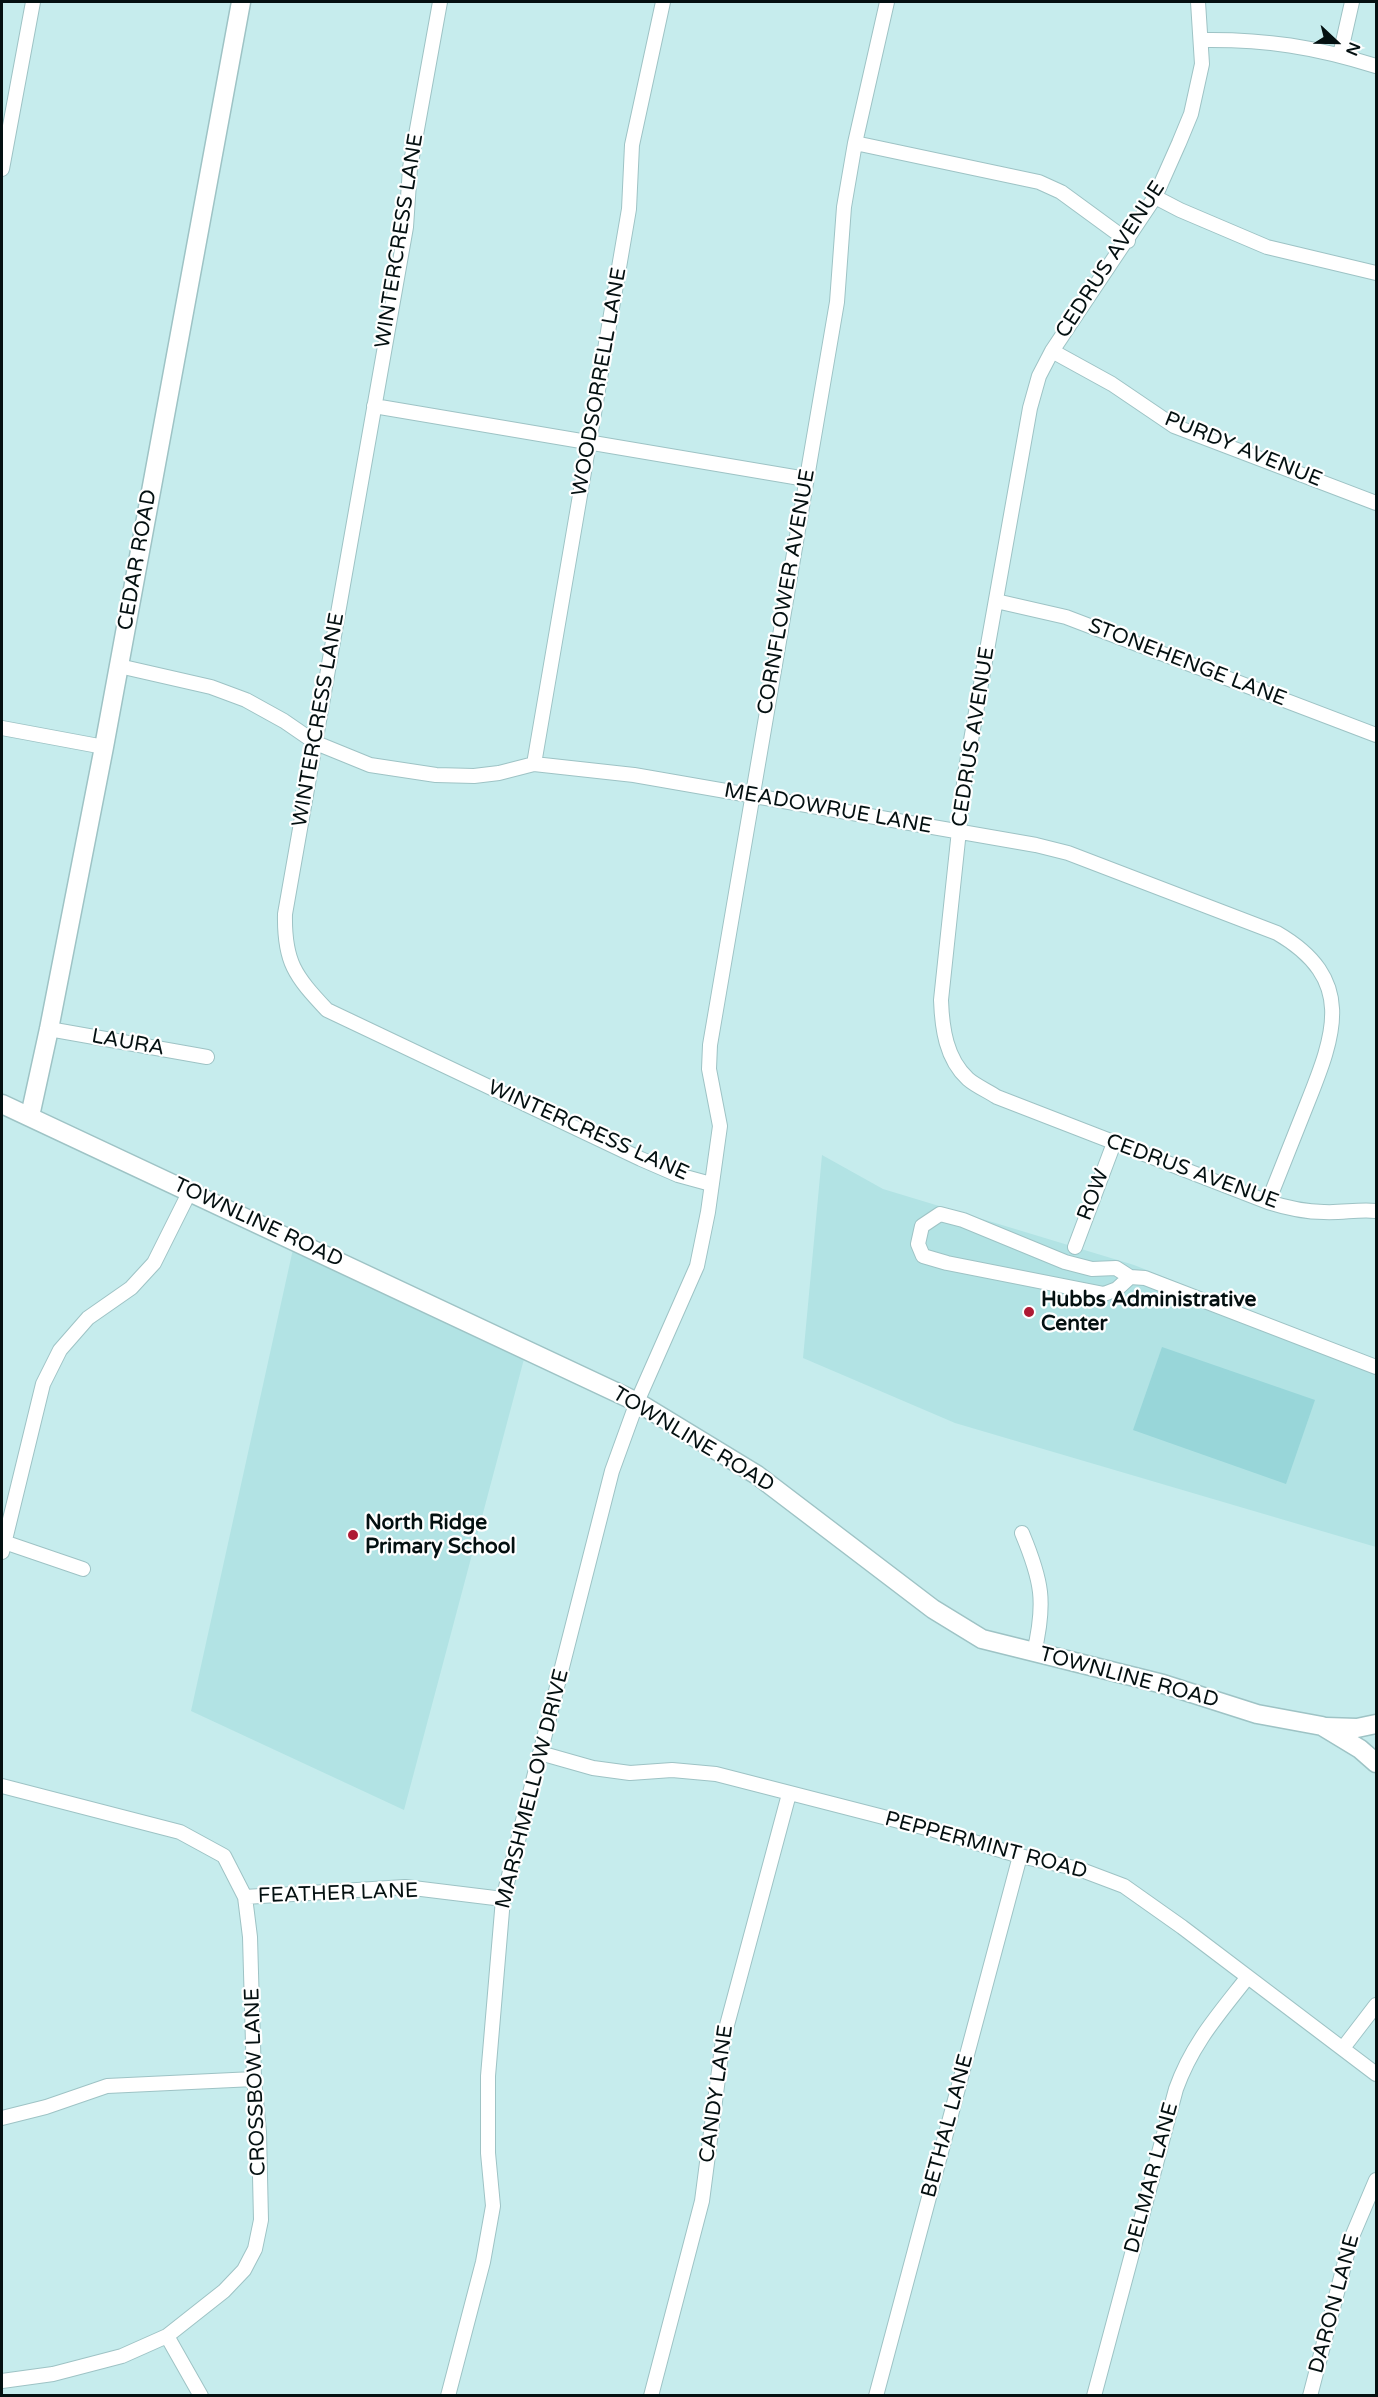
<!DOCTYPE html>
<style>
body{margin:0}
#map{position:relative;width:1378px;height:2397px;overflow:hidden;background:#c6eced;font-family:"Varela Round",sans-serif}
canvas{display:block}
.frame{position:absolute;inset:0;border:3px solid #041011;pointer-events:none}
.north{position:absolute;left:1306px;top:12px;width:60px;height:60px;-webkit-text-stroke:4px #fff;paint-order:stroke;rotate:112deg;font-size:16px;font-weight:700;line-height:24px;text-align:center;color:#041011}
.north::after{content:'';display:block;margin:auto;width:21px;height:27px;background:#041011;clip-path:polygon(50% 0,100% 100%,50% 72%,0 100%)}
</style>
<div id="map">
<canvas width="1378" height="2397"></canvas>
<div class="frame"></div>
<div class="north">N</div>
</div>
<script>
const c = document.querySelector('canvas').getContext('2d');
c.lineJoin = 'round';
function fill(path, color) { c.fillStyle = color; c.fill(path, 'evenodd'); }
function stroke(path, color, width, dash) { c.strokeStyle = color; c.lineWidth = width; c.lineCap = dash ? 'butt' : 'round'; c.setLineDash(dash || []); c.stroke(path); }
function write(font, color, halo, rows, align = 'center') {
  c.font = font + ' "Varela Round",sans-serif'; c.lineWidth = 4.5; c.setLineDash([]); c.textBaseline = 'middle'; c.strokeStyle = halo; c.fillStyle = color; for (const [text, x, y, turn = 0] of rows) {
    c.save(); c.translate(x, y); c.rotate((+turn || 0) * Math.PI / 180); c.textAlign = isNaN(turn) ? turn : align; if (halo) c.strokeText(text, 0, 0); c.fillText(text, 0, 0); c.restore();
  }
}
fill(new Path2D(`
 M822,1155l61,34 251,76 242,96v186l-421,-124 -152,-65z
 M293,1249l231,110 -120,451 -213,-99z`), '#b2e3e4');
fill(new Path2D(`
 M1162,1347l153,53 -29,84 -153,-54z`), '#98d6d9');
const street = new Path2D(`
 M440,2l-30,166 -4,59 -121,687c-1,48 10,62 42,96l314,149 37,16 33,9
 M1198,2l4,62 -11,50 -12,29 -24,54 -103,154 -13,25 -9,32 -65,366 -24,226c1,28 5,59 27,79 8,7 20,12 29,18l271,105c19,6 37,10 56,10 18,1 35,-3 52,-1
 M1201,40c65,-1 114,7 175,26
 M1340,55l12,-53
 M855,143l184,39 22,10 67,49
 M2,169l31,-167
 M1155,197l25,13 87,37 109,26
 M1052,351l60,33 62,42 202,77
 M374,406l432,73
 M996,601l70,16 310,118
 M119,666l92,21 35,13 38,21 32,22 54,22 66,10 38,1 25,-3 35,-9 100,11 402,70 32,8 209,80c79,46 58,101 30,171 -13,33 -26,65 -39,98
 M2,728l102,19
 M534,764l95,-555 3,-64 31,-143
 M49,1029l158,28
 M1075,1247l39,-104
 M1130,1277l-13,12 -13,5 -157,-31 -24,-7 -5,-12 4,-18 18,-12 23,6 102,42 27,7 24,-1 14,9 15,1 231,89
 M1022,1533c20,48 24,69 12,120
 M4,1542l79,27
 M2,1552l41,-168 17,-34 28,-32 43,-30 23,-25 36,-72
 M540,1753l53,15 37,5 42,-3 44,4 218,56 86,26 59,13 45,17 58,41 194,147
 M2,1786l178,46 44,24 21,41 5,40 4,142 5,53 2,88 -6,29 -11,21 -20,21 -57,45 -45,20 -69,18 -51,7
 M245,1897l160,-10 98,12
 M1343,2048l33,-43
 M2,2118l44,-11 61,-21 147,-7
 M167,2336l34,60
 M448,2396l35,-134 10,-56 -5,-53v-77l15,-177 109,-428 25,-69 60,-136 11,-54 12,-86 -11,-57 1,-24 127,-743 7,-95 11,-64 32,-141
 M651,2396l51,-195 21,-161 66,-246
 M876,2396l144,-540
 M1094,2396l82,-307c16,-45 42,-74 71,-111
 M1310,2396l41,-157 25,-59`);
const secondary = new Path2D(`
 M2,1104l635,298 120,73 176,134 49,30 181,45 94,30 65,12 38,23 16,14
 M30,1116l19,-87 55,-282 137,-745
 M1326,1727l31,1 19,-4`);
stroke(street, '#9ec3c5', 16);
stroke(secondary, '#9ec3c5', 21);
stroke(street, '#fff', 14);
stroke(secondary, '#fff', 18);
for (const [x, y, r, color] of [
 [1029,1312,6,"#ae1a34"],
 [353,1535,6,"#ae1a34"]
]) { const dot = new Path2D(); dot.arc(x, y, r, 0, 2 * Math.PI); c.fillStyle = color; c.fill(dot); stroke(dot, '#fff', 2); }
write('21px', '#041011', '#fff', [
 ["WINTERCRESS LANE",400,241,-81],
 ["CEDRUS AVENUE",1111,260,-57],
 ["WOODSORRELL LANE",600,382,-80],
 ["PURDY AVENUE",1243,450,22],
 ["CEDAR ROAD",138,560,-80],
 ["CORNFLOWER AVENUE",787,592,-80],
 ["STONEHENGE LANE",1187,663,21],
 ["WINTERCRESS LANE",319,720,-80],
 ["CEDRUS AVENUE",974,737,-81],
 ["MEADOWRUE LANE",828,809,10],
 ["LAURA",128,1043,10],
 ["WINTERCRESS LANE",588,1131,24],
 ["CEDRUS AVENUE",1192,1172,20],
 ["ROW",1094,1195,-69],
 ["TOWNLINE ROAD",258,1223,25],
 ["TOWNLINE ROAD",693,1440,31],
 ["TOWNLINE ROAD",1129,1678,15],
 ["MARSHMELLOW DRIVE",533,1789,-76],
 ["PEPPERMINT ROAD",986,1846,15],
 ["FEATHER LANE",338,1894,-2],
 ["CROSSBOW LANE",256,2082,-92],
 ["CANDY LANE",717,2094,-82],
 ["BETHAL LANE",948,2126,-75],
 ["DELMAR LANE",1152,2178,-75],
 ["DARON LANE",1335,2304,-75]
]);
write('bold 21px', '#041011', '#fff', [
 ["Hubbs Administrative",1041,1300],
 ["Center",1041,1324],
 ["North Ridge",365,1523],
 ["Primary School",365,1547]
], 'left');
</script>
